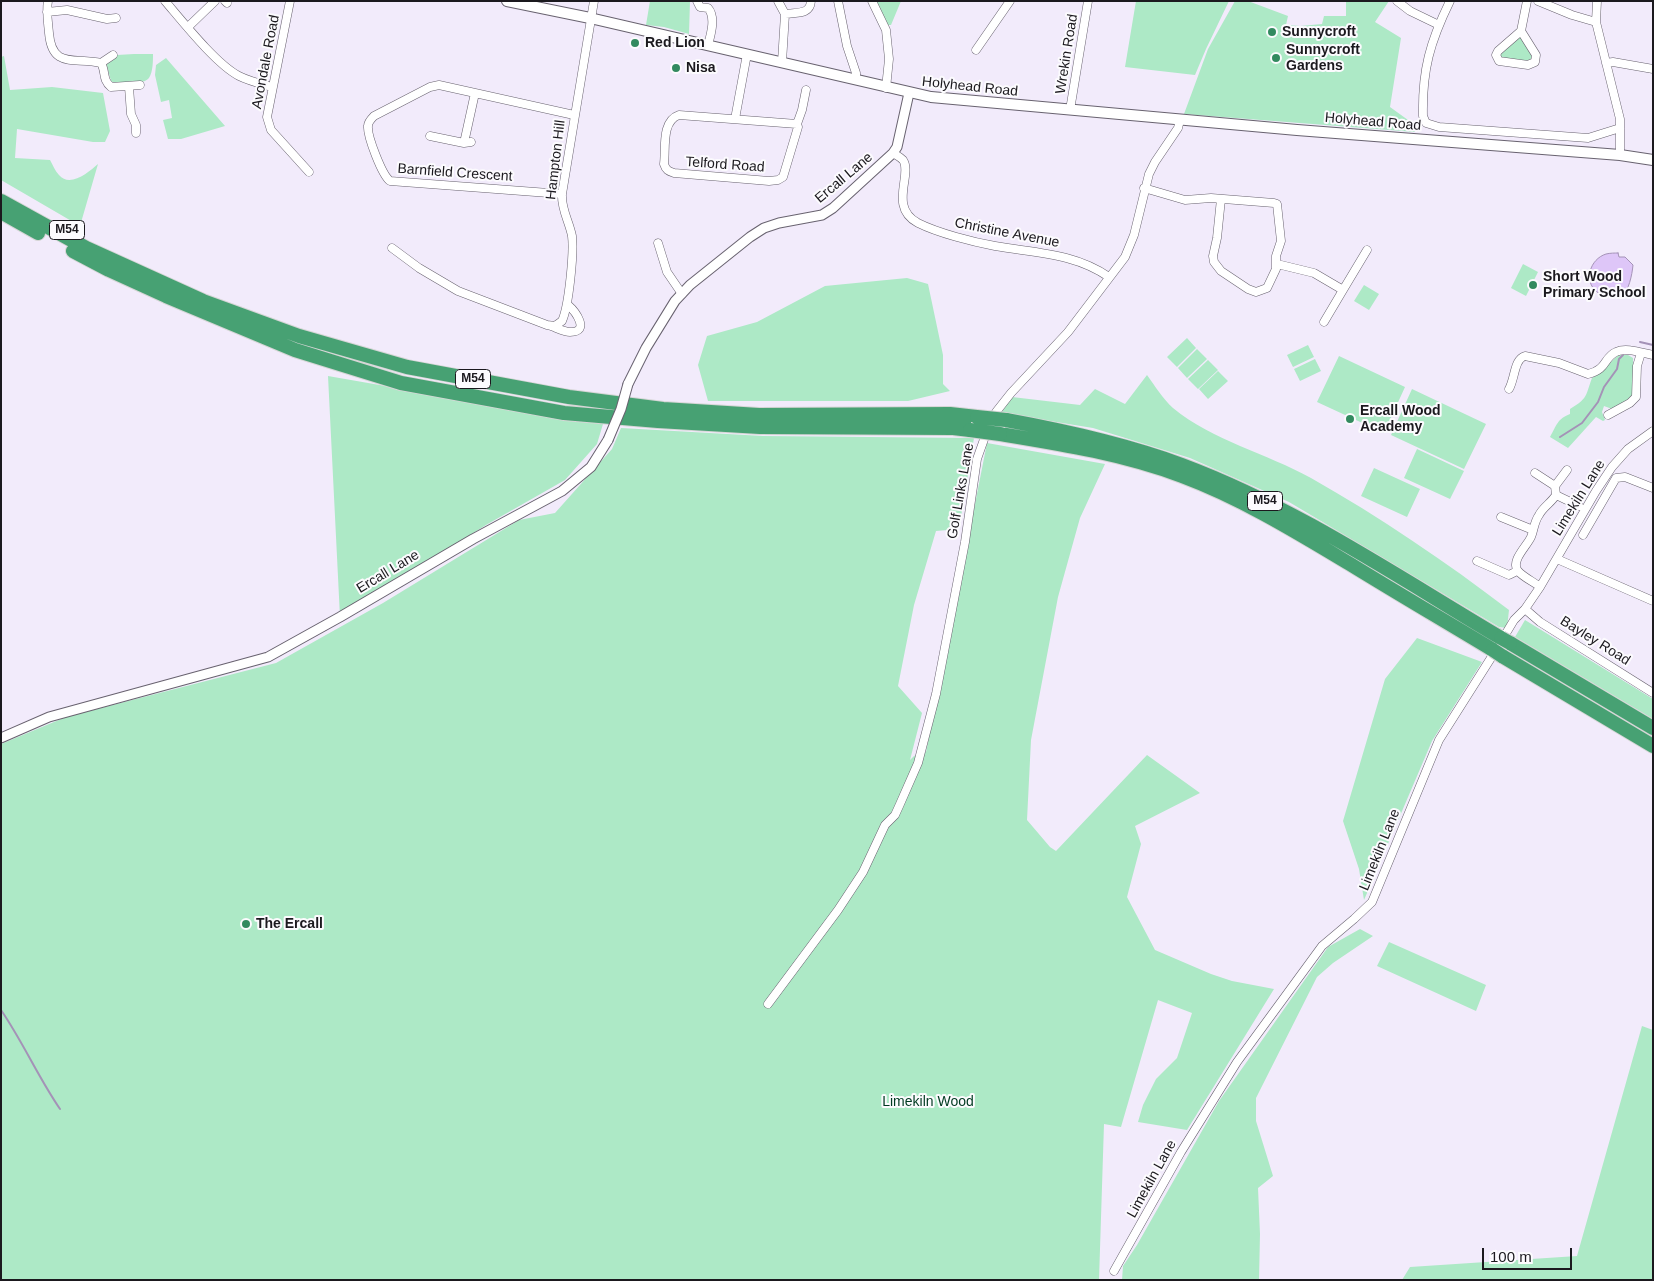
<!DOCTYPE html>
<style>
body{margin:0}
#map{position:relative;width:1654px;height:1281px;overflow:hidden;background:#f2ebfb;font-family:Helvetica,sans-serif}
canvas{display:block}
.frame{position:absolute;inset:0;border:2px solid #1b191e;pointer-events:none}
.scale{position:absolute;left:1482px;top:1248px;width:90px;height:22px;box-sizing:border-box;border:2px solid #1b191e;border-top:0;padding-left:6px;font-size:15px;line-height:18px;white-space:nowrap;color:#1b191e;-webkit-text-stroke:4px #fcfbfe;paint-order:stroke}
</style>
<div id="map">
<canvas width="1654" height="1281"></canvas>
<div class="frame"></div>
<div class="scale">100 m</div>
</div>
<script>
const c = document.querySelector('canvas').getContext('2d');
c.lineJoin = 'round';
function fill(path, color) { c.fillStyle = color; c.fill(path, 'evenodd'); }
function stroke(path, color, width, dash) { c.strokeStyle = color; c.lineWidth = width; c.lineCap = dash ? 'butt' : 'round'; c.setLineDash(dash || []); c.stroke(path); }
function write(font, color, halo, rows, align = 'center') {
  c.font = font + ' Helvetica,sans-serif'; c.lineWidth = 4; c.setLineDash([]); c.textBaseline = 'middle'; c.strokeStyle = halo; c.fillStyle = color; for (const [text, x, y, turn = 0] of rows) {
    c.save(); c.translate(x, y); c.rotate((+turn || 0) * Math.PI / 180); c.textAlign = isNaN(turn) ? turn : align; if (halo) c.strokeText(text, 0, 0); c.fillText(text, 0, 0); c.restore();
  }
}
fill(new Path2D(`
 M650,1h40l-1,33 -25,-7 -18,-2z
 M875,1h26l-10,24h-3z
 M1136,1h93l-23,48 -11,26 -70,-8z
 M1235,1h13l40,15 -2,9 14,1 22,-2 2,-8h22v-15h43l-14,21 26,16 -11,69 18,13 7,12 -231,-18 24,-65z
 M1521,35l12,20 -1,5 -3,2 -30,-5 1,-5z
 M134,54h19c0,7 0,18 -4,24 -6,7 -31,8 -38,3l-5,-18 11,-8z
 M4,56l6,34 42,-3 51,6 7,38 -5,11h-12l-76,-13 -2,29 35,2c3,5 5,11 9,15 11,13 30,-3 39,-11l-18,62 -79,-46v-123z
 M166,58l59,68 -44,13h-13l-5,-19 9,-2 -3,-18 -8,2 -6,-27 1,-10z
 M1523,264l15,8 -12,24 -15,-8z
 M907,278l21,6 15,71v29l7,7 -42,10h-200l-10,-36 9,-29 50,-14 68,-36z
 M1364,285l15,9 -10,16 -15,-9z
 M1187,338l9,10 -19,19 -10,-10z
 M1308,345l6,12 -21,10 -6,-12z
 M1197,349l10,10 -20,19 -9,-10z
 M1619,355h9l5,3 1,34 -2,6 -20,11 -8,-3 -2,6 3,8 -2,1 -7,-4 -28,31 -18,-11c7,-12 7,-18 20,-23v-5c18,-11 15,-12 22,-31 12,-6 17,-16 27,-23z
 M1339,356l66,31 -21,46 -67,-31z
 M1315,359l6,12 -21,10 -6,-12z
 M1208,360l10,10 -20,19 -10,-10z
 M1218,371l10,10 -20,18 -9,-10z
 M1147,375c8,11 16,24 26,33 40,33 93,45 138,70 69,39 135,84 198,132l-2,18 -8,-1 -210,-125 -99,-44 -97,-30 -92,-15 11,-16 68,8 15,-16 30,15z
 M328,376l275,48 -6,20 -32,36 -79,45 -146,92z
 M1412,389l74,35 -22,45 -73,-34z
 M621,428l142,8 211,2 -15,91 -23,2 -22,74 -16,81 24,27 -12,47 4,-4 12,-4 61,-309 118,21 -25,54 -22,79 -27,143 -4,80 23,27 6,4 91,-96 53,38 -65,33 6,18 -14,53 28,53 56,24 21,7 42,8 -87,141 -49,-8 5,-17 13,-26 21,-21 15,-45 -34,-13 -37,127 -17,-3 -5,156h-1098v-536l65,-27 210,-54 107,-60 136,-83 36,-7 57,-64z
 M1417,449l47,22 -14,28 -46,-21z
 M1374,468l46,21 -13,28 -46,-21z
 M1525,620l128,79v20l-138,-82z
 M1417,638l65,24 -50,79 -68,159 -5,-31 -16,-48 42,-142z
 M1360,929l13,7 -40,27 -16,14 -61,121v23l17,55 -15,12 2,46 -1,46h-137l1,-14 14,-21 82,-144 109,-154z
 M1389,942l97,43 -10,26 -99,-45z
 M1642,1026l11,4v250h-251l8,-13 167,-11z`), '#ade9c6');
const water = new Path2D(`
 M1618,253l1,4h6l8,8c-1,10 -4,26 -12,32l-5,-6 -4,7c-5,-2 -10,-3 -15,-6 -14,-11 -7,-33 9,-38 4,-1 9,-1 12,-1z`);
fill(water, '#dec6f8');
stroke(water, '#a492b7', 1);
stroke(new Path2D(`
 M1640,342l13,3
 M1560,437l22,-14 16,-21 6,-15 13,-18 2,-10 4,-4
 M1,1010c22,32 37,67 59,99`), '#a492b7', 2);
const minor = new Path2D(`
 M48,1c-2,10 0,21 1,32 3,36 25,24 52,30 5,8 1,17 10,24l29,-2
 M165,1c18,21 51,63 74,75 10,5 22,8 33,11
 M225,1l2,2
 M290,1l-23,116 4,13 38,42
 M697,1l3,6 8,1c8,9 3,26 0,37
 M778,1l7,13 -3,48
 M838,1l9,45 9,27v7
 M872,1l14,29 3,29 -3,29
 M1397,1l13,10 29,14
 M1450,1c-20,41 -28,69 -27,115l3,7 13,4 149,11 32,-10
 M1538,1l34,14 24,7
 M1597,1l-1,21 24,97v36
 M47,12l20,-2 40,9 9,-1
 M785,14c12,-2 25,1 26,-13
 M188,27l27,-26
 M1521,31l15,24 -1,7 -7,3 -29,-4 -3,-6 2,-4 23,-20 6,-30
 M976,50l34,-49
 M101,63l12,-8
 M1606,63l7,-1 40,7
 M129,87l2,27 5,11v8
 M1070,110l18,-109
 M679,115l118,9 1,3 -15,50 -5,3 -9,1 -95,-8c-6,-2 -8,-3 -10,-9 2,-15 -3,-43 15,-49z
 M735,119l12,-65
 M797,124l5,-14 4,-20
 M430,136l34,7 7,-1
 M464,143l11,-50
 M893,153c3,2 7,4 10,7 10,14 -15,47 15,63 20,10 55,19 77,23 40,7 80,7 114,31
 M1144,188l41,12 26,-2 63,5 3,1 4,37 -5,15v13l-9,19 -11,4 -8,-3 -27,-18 -7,-9 -1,-6 4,-18 4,-39
 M562,194l-172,-13c-8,-6 -23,-45 -22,-55 0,-4 3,-7 6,-10l56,-29 9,-2 135,30
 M658,243l9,29 15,22
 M392,248l27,20 39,23 89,34 8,1 7,-5c7,-15 12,-69 10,-85 -3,-15 -11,-27 -10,-42l32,-193
 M1277,264l37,9 29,17 24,-40
 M1324,322l19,-32
 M551,326c6,2 13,6 19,6 21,0 5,-21 -2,-27
 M1509,389c6,-10 5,-30 16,-33l34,7 29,11c20,-5 15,-16 28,-22 10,-5 26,1 37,3
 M1608,415l22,-12 6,-6 1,-31 4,-13
 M992,420l4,-8 15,-19 57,-61 57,-75 9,-22 15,-61 6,-12 23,-34 2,-8
 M1535,473l20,13
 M1556,495l23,11
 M1501,517l32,13
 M1583,535l33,-57 9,-1 28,11
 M1557,559l96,42
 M1477,561l32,14 8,-4
 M1540,587c-6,-5 -17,-10 -22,-16 -8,-10 9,-25 13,-34 3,-7 3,-15 8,-22 4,-8 12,-12 17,-20l-1,-9 12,-16
 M1525,609l15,13 113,71
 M1502,640l12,-20 11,-11 15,-22 56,-96 16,-24 16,-18 25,-18
 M768,1004l70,-94 25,-38 22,-47 10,-10 5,-11 18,-41 18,-69 29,-152 12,-83 10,-28
 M1114,1271l67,-119 56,-90 85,-116 32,-27 18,-17 67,-162 57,-90`);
const tertiary = new Path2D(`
 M628,384l18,-36 29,-47 15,-16 60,-48 14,-9 15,-5 43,-8 11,-7 60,-55 4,-6 12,-54
 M1,738l48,-21 219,-60 72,-40 133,-78 89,-48 29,-24 17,-27`);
const secondary = new Path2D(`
 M507,1l83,17 341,79 366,33 323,25 33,5`);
const motorway = new Path2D(`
 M1,201l85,47 117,53 96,35 108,31 162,30 94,12 96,6 191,-1 27,3
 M1,212l37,21
 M73,251l36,19 57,26 129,54 106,33 163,30 94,8 102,6 193,1 17,2
 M1006,420c60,11 119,24 176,45 113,42 216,112 319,173
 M1000,434c61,10 124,20 182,42 59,22 113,55 168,88 47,29 95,57 143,86
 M1510,643l143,85
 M1502,656l151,90`);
stroke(minor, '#68626f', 9);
stroke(tertiary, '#68626f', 11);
stroke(secondary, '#68626f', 12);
stroke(motorway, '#d6d6d6', 16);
stroke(minor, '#fff', 8);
stroke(tertiary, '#fff', 9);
stroke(secondary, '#fff', 10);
stroke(motorway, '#47a173', 14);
const tertiaryBridge = new Path2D(`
 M608,440l13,-31 7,-25`);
const motorwayBridge = new Path2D(`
 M977,417l29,3
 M970,430l30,4
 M1501,638l9,5
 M1493,650l9,6`);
stroke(tertiaryBridge, '#68626f', 11, []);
stroke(motorwayBridge, '#d6d6d6', 16, []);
stroke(tertiaryBridge, '#fff', 9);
stroke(motorwayBridge, '#47a173', 14);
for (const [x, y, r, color] of [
 [1272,32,5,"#328a5f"],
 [635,43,5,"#328a5f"],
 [1276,58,5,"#328a5f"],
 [676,68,5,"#328a5f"],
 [1533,285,5,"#328a5f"],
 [1350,419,5,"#328a5f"],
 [246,924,5,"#328a5f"]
]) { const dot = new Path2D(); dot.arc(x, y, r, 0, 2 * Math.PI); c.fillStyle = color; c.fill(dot); stroke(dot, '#fcfbfe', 2); }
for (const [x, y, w] of [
 [67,230,35],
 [473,379,35],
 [1265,501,35]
]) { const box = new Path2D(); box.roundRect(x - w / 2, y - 9.5, w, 19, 4); c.fillStyle = '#fcfbfe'; c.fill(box); stroke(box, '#1b191e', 1); }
write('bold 12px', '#1b191e', null, [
 ["M54",67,230],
 ["M54",473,379],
 ["M54",1265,501]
]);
write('bold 14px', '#1b191e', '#fcfbfe', [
 ["Sunnycroft",1282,32],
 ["Red Lion",645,43],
 ["Sunnycroft",1286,50],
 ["Gardens",1286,66],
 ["Nisa",686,68],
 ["Short Wood",1543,277],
 ["Primary School",1543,293],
 ["Ercall Wood",1360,411],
 ["Academy",1360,427],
 ["The Ercall",256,924]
], 'left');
write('14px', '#1b191e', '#fcfbfe', [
 ["Wrekin Road",1067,54,-81],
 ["Avondale Road",266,62,-79],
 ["Holyhead Road",970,87,6],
 ["Holyhead Road",1373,122,5],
 ["Hampton Hill",556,160,-83],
 ["Telford Road",725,165,4],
 ["Barnfield Crescent",455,173,4],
 ["Ercall Lane",844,178,-40],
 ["Christine Avenue",1007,233,11],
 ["Golf Links Lane",961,491,-80],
 ["Limekiln Lane",1579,498,-58],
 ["Ercall Lane",388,572,-31],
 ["Bayley Road",1595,641,32],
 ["Limekiln Lane",1380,850,-68],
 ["Limekiln Lane",1152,1179,-61]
]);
write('14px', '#003a21', '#fcfbfe', [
 ["Limekiln Wood",928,1102]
]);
</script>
